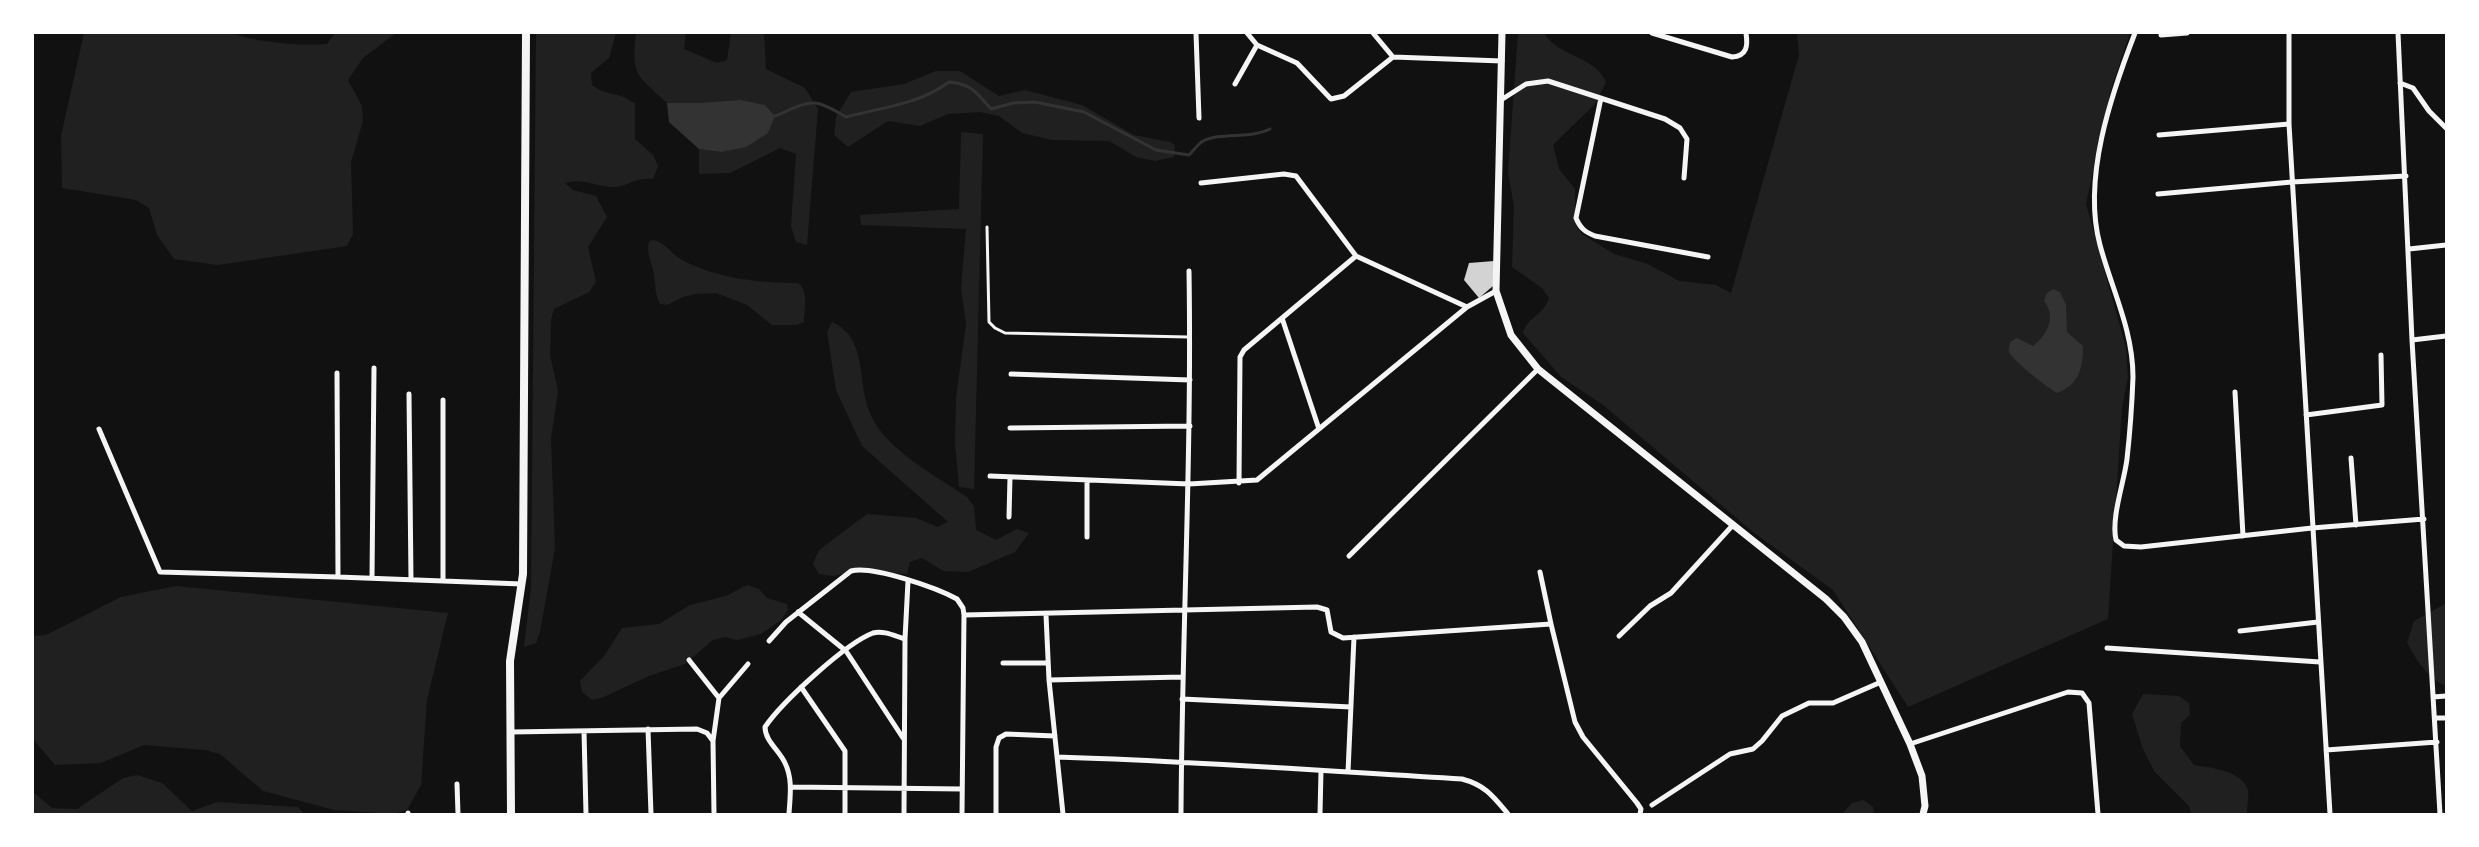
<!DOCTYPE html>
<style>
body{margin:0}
#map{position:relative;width:2479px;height:847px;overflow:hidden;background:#111;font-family:Roboto,sans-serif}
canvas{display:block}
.frame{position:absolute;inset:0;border:34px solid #fff;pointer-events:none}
</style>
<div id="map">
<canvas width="2479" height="847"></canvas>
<div class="frame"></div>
</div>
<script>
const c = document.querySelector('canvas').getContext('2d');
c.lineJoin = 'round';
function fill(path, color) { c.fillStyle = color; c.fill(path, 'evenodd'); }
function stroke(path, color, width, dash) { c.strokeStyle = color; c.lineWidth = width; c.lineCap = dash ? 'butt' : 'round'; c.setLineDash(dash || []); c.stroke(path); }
fill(new Path2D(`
 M84,33h148c26,10 68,13 95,11l8,-11h61l-33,25 -15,22 14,26 1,15 -12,41 2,72 -6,12 -129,19 -44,-6 -17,-24 -8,-27 -13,-8 -74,-12 -1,-52z
 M536,33h80l-7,25 -18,15 1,12c15,12 29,6 43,19v35l18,16 5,11 -5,13c-19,-2 -27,9 -41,8 -18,-1 -30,-9 -47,-4l8,7 23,6 11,21 -19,30 8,35 -7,10 -35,17 -3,11 -1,35 8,36 -7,48 4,109 -15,84 -4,11 -12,4 7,-60z
 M636,33h50l-2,16 33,14 10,-3 4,-27h33l2,36 39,19 13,21 -11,136 -11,-3 -5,-16 5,-72 -16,-6 -50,25 -31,1v-25l22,3 47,-19 7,-17 -10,-11 -98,-2c-30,-28 -36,-27 -31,-70z
 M1518,33h26c14,24 52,23 62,49l-10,21 -43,42 6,24 16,20v35l7,10 32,20 34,10 31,17 37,4 15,8 68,-238 -2,-22h333l-19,56 -25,115 40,144 2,29 -6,31 -14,211 -200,88 -75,-117 -80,-58 -150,-127 -42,-28 -38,-44c5,-17 20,-17 26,-35l-7,-10 -30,-21 2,-60 -6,-35z
 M936,71h24l39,25 26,-6 57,15 52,30 36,7 5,3 -1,12 -19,4 -19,-4 -27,-16 -57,-1 -30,-7 -23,-17 -19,-4 -32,2 -28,12 -32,-5 -40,26 -14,-12 2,-18 15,-25 53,-8z
 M961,132l22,2 -9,355 -15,-2 -4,-44 1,-45 10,-74 -5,-36 5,-59 -105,-4 -1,-10 99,-6z
 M654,240c12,3 19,16 30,21 36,18 75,22 114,22 11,8 6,27 6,39l-7,3h-25l-25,-20 -31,-12 -20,1 -13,3 -16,8 -7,-1c-6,-12 -4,-21 -7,-34 -2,-11 -7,-16 -4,-29z
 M832,322c34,14 26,57 36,86 12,39 67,67 99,89l7,9 2,24 20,10 21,-11 12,4 -14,19 -47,20 -25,-1 -21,-13 -12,4 -3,12 -49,-3 -26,5 -13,-2 -6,-10 6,-14 48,-36 49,4 22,9 10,-5 -86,-76 -26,-56 -9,-58z
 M747,585l12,4 8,9 20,6 1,6 -7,10 -20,14 -24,6 -12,-3 -12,3 -28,24 -36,12 -45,21 -12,3 -10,-8 -2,-11 24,-25 18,-28 37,-4 31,-19 36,-9z
 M176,586l272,27 -21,87 -6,85 -14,25 -14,4 -59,-4 -71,-19 -43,-37 -15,-4 -61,-5 -43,18 -46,2 -22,-26v-103l13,-1 75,-38z
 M2446,600v86c-19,-8 -29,-26 -39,-43l7,-22 31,-17z
 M2143,694l36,2 10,7 1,12 -9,8 -1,23 14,19c16,3 48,5 54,25 1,7 -1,17 -1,24h-56l-2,-8 -35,-35 -11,-22 -11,-35z
 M137,775l25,8 30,28 25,-9 81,5 6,7h-271v-22l19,16 25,1 46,-31z
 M1864,800l9,7 1,7h-32l10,-11z`), '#202020');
fill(new Path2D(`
 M740,100l25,5 10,11 -7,17 -22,14 -25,5 -22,-3 -30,-27 -2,-19h34z
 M2053,289l7,3 6,13 1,27 16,14c0,22 -4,39 -26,47 -7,-3 -47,-35 -48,-41 -1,-3 1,-7 1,-10l7,-4 16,8c14,-11 24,-29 11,-45l3,-8z`), '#333');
stroke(new Path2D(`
 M775,116c36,-15 37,-20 71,1 37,-10 72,-12 103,-35 24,2 27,11 42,27l22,-6 22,-1 49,10 72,38 33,5c5,-5 9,-11 14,-14 17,-9 47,-2 67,-12`), '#333', 3);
fill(new Path2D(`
 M1494,261l-1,25 -14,12 -15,-18 5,-17z`), '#d3d3d3');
stroke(new Path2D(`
 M987,227l2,95 6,6 10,5 183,4`), '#f5f5f5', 3);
stroke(new Path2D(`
 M1196,33l3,85
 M1247,33l10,12 40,18 34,36 13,-3 49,-39
 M1373,33l20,24 109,4
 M1652,33l80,24c15,-1 16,-11 14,-24
 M2135,33c-24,62 -53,146 -35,212 12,45 33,85 33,132 -1,27 -3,55 -6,82 -3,24 -16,58 -11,81l8,6 17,1 171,-19 112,-9
 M2289,33v91l41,690
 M2398,33l14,307 28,474
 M2161,35l26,-2
 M2400,83l13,5 16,23 17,17
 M1235,84l22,-39
 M1601,98l-25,120c4,10 9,14 19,18l113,21
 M1501,100l25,-16 22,-3 117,38 15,9 7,11 -3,39
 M2159,135l130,-11
 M1201,183l83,-9 12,2 60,80 111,51
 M2158,194l134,-12 114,-6
 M2409,249l37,-4
 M1282,318l37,111
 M2412,340l34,-4
 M337,373l1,204 184,7
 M1011,374l179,6
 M2235,392l8,144
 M409,394l2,186
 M443,400v181
 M2306,415l76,-10 -1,-50
 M1010,428l180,-2
 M99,429l61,143 178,5
 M2351,458l5,67
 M990,476l199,8 68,-4 210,-173 29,-16
 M1239,483l1,-126 4,-7 112,-94
 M1009,517l1,-40
 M1087,537v-57
 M1349,556l189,-187
 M1540,572l11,52
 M372,578l2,-210
 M798,612l48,39 57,87
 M964,615l353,-8 10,3 4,22 12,6 208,-14 24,98 8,15 54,66 4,6 -1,5
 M1046,615l3,65 14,134
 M2240,631l78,-9
 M1619,636l31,-30 21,-13 61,-67
 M769,641l17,-19 65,-51c21,-6 86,17 106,28l6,9 1,7 -2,199
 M2107,648l213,14
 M689,660l30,38 -6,43
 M1003,663h45
 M1049,680l133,-3
 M801,687l44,64v63
 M2433,697l13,-1
 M719,698l29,-34
 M1182,699l169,8
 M2435,718h11
 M648,729l3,85
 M584,731l2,83
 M511,732l186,-3 10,4 6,8 1,73
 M1910,744l158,-52 14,1 7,10 9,111
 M2326,750l111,-8
 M1057,757c135,4 270,14 405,22 23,6 31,17 46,35
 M1348,772l6,-135
 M457,784l1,30
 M791,787l171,2
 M1652,805l78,-51 23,-5 9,-8 20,-25 27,-13h24l48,-21
 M408,813v1
 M789,814c1,-17 4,-35 -4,-51 -6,-13 -20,-22 -20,-36 17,-25 81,-84 108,-94 10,-3 22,3 32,6
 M904,814l1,-175 3,-58
 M996,814v-67l3,-9 7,-4 49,2
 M1181,814c1,-181 11,-362 8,-543
 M1320,814l1,-43`), '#f5f5f5', 5);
stroke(new Path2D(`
 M1502,33l-6,258 15,44 27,34 288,230 18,18 18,25 48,102 12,32 3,30 -2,8`), '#f5f5f5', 7);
stroke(new Path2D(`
 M511,814l-1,-153 13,-87 3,-541`), '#f5f5f5', 8);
</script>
